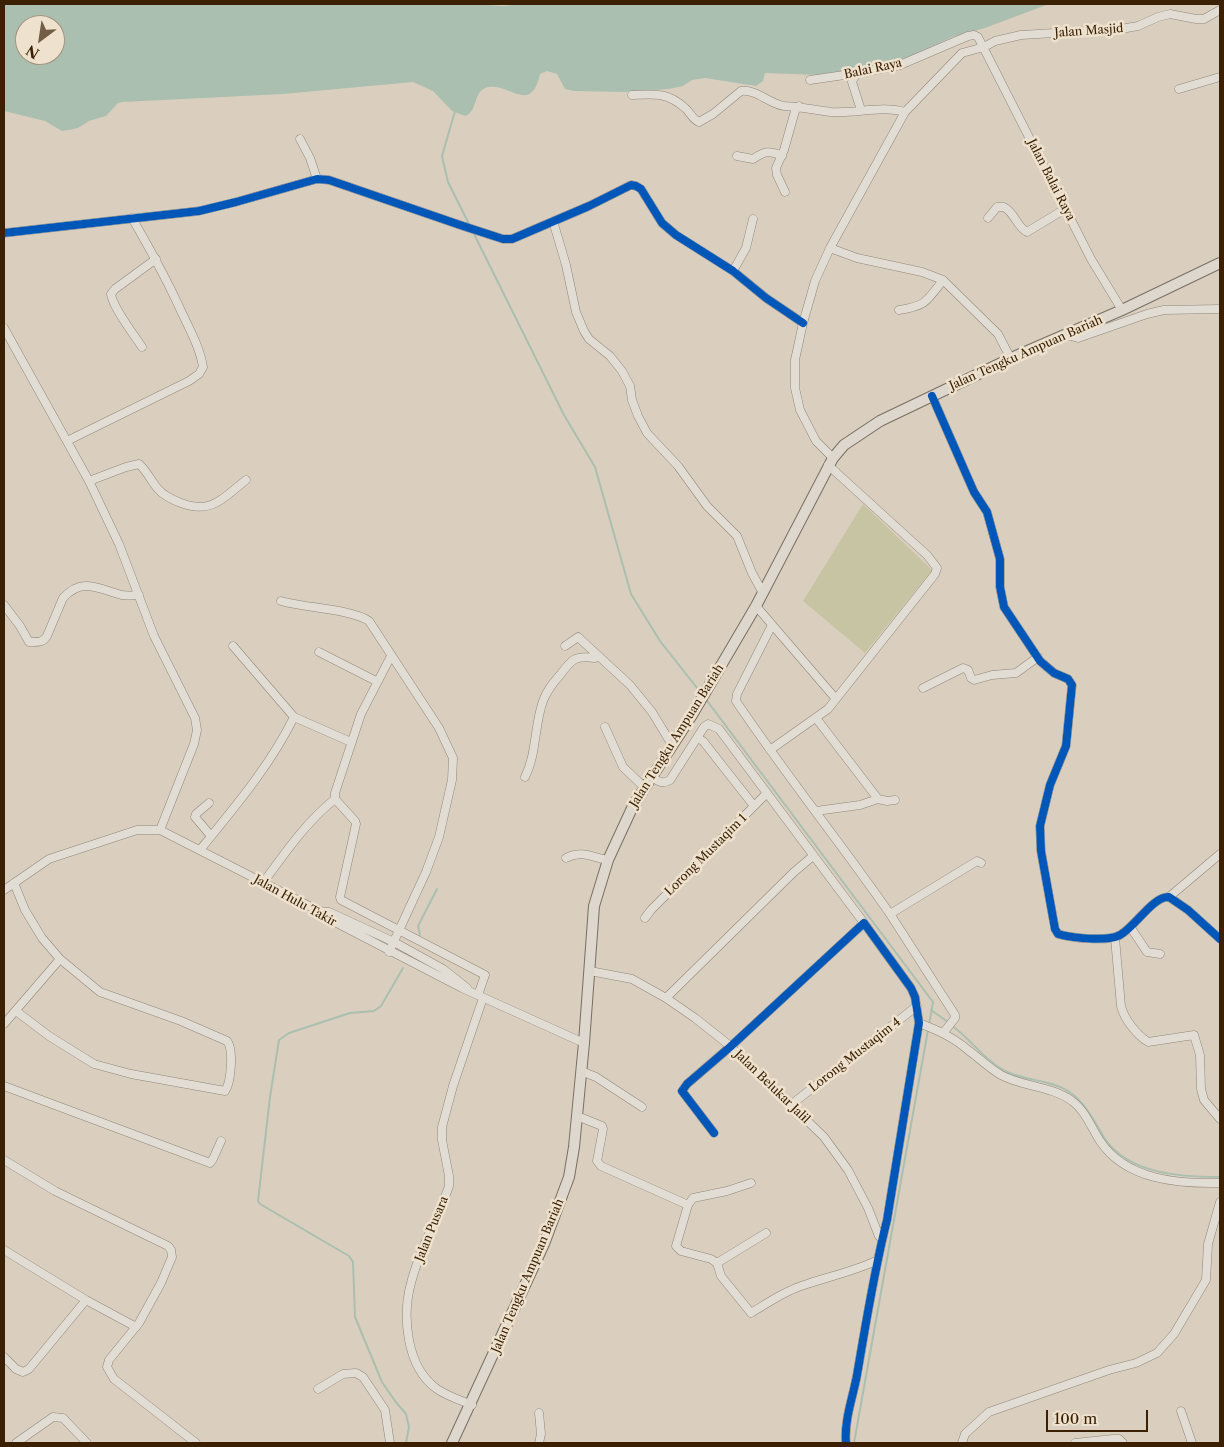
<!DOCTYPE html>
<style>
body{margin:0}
#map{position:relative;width:1224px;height:1447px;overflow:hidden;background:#dacfbe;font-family:"Libre Caslon Text",serif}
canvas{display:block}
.frame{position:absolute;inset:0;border:5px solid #3b2003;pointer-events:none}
.north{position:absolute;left:15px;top:15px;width:50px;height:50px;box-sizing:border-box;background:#eee2ce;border:1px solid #a6947d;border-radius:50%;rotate:211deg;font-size:14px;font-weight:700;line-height:20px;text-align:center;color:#3b2003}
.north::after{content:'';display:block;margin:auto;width:18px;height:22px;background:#735d44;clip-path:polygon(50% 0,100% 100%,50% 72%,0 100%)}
.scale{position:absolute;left:1046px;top:1410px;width:102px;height:22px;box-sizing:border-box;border:2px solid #3b2003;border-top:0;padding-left:6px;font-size:15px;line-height:18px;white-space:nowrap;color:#3b2003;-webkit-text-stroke:4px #eee2ce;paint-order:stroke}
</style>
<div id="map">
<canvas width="1224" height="1447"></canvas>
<div class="frame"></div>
<div class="north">N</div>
<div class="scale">100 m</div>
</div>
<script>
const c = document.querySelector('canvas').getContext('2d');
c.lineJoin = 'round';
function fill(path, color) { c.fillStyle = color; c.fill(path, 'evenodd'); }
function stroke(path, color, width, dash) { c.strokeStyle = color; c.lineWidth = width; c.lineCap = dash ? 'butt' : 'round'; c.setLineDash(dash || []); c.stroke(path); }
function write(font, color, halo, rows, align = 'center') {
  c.font = font + ' "Libre Caslon Text",serif'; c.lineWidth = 5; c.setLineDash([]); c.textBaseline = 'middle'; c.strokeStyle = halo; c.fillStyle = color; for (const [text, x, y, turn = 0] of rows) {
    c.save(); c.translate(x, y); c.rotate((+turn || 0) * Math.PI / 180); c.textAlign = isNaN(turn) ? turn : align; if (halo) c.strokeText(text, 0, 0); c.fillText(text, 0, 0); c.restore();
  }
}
fill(new Path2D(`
 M863,504l69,66 -67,83 -62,-52z`), '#c6c4a2');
fill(new Path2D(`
 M4,4h465l35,2 17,-2h528l-64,24 -33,9 -51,24 -32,8 -48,6 -56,-2 -2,8 -7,5 -51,-8 -13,2 -9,6 -14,3 -45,3 -50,-1 -9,-2 -8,-15 -10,-3 -7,3c-9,41 -30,9 -52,13 -16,4 -9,24 -23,29l-13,-5 -19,-20 -20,-9 -130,12 -160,8 -5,1 -12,13 -17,5 -11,7 -9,2 -7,1 -17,-10 -41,-10zM25,25h30v30h-30z`), '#aabfb0');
stroke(new Path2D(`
 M455,111l-13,45 6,26 22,44
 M473,232l91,183 31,52 36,127 29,47 41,52
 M705,698l228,304 -4,23
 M420,935l-2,-9 19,-37
 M403,968l-22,38 -7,5 -24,2 -61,20 -10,7 -9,57 -12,104 2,3 89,52 4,6 2,55 27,65 13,19 11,13 3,13 -3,16
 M931,1010l17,12
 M951,1025c19,13 32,34 52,45 19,11 46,9 65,21 18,12 26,30 37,48 24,35 76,38 115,38
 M854,1443l74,-413`), '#aabfb0', 2);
const minor = new Path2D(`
 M856,74l-4,8 9,28
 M810,80l55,-8 35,-7 68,-29 6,-1 4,2 113,222 31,51
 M1179,89l41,-12
 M632,95c23,-1 35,-3 53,13 5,4 7,11 14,14l14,-8 28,-23c16,-2 28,13 43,15 16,1 32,4 47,6 25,2 50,-7 74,0
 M300,139l10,19 7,21
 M737,156l16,3c12,-8 16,-9 29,-3
 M785,192l-8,-17 -1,-7 8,-18 11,-39 4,-5
 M988,218l9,-11h7c11,6 13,20 23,25l38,-23
 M553,221l13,44 10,47 8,19 5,8 21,17 12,15 8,15 2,14 6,16 9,17 31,33 29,40 30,30 15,37 11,20
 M4,233l195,-22 37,-9 81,-23 12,1 134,46 40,13h9l77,-33 42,-21 5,1 5,3 21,34 14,12 57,36 33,27 37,25
 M830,248l27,10 65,14 21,8 55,54 13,25
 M733,271l13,-23 7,-29
 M899,310c27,-4 28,-9 44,-30
 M4,328l85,153 30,63 35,92 41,82 2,12 -3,14 -34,86
 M1067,335l11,3 69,-24 17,-4 56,-1
 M142,347c-8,-12 -30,-41 -31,-53l4,-5 41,-30
 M932,396l42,96 13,20 13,47v28l4,20 36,54 14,12 14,6 4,6 -6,61 -16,39 -10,41 1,25 14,78 3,5c13,4 50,8 62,1 15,-8 33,-39 49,-38l19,13 32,29
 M67,441l122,-60 10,-7 4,-7c-3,-19 -13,-37 -21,-54 -15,-33 -32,-64 -50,-95
 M833,458l-17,-17 -16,-31 -5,-22v-28l8,-37 12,-42 15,-33 75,-136 57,-59 22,-6 11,-6 26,-6 100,-6 17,-3 20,-9 12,-3 26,5h8l16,-9
 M89,481l37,-14 13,-3c8,7 12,17 19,25 6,7 15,11 23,14 31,12 43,-6 65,-23
 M281,601c24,7 70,8 88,20l70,107 14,30 -1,22 -13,57 -13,35 -37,80
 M4,605l16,21 9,16c8,0 14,1 18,-6l16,-38c20,-22 37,-8 59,-3 5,1 11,0 17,0
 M756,606l80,93
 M772,625l-35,69 -1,7c49,73 104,141 154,213
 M233,646l61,71 57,25
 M565,646l13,-9 52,48 22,27 20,33
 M319,652l57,29
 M391,656l-30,58 -26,79v6l20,22 1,3 -16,73 1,3 144,75 -7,20
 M923,688l40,-20 5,2 3,8 3,2 18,-5 24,-2 22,-16
 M816,718l62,81 9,2 8,-1
 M605,727l18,40 22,21
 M697,738l6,3 51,65
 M770,750l58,-41 107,-135 2,-6 -10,-13 -99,-90
 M525,777c12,-24 9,-51 18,-76 4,-11 10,-18 17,-26 12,-16 15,-20 35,-17l3,-2
 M652,777c6,4 10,8 18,3l34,-53 4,-3 11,5 145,194
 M209,803l-13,11 -1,3 16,19
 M816,811l44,-6 18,-6
 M200,850c34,-42 70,-84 94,-133
 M566,858c16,-8 25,-1 42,2
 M263,883c22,-30 43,-61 72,-84
 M4,890l45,-31 88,-29h23l159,81 8,7 135,70 122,55
 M1169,897l51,-43
 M319,911l10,1 65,30 49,27 24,19
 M645,918l6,-8 116,-117
 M1131,928l16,24 13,2
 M1115,938l6,68c3,13 16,29 27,36l46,-7 6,20 1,34 3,11 16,19
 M590,971l42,8 34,19 29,20 34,27 95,92 24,33 20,38 11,28 3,3
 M666,998l128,-126 19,-16
 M16,1011l33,25 45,28 37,10 94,17c6,-8 9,-42 2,-50l-46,-20 -81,-29 -40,-33
 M919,1023c18,7 34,14 49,27 11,8 21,18 33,25 22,12 51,11 71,26 13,9 20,28 28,40 26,39 78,43 120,42
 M4,1024l56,-65 -18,-21 -17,-28 -11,-27
 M944,1032l11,-14v-3l-65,-101 87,-53 4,2
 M581,1071l15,6 46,30
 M4,1086l206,77 3,-4 8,-18
 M792,1104l125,-98
 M577,1116l25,10 1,3 -6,32 4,5 87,39
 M714,1133l-32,-42 5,-7 43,-37 134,-124 47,65 4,9 4,26 -32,197c-13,51 -21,103 -30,155 -4,22 -13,45 -11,68
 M4,1160l51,31 113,55 3,4 1,7 -11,26 -22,40 -30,37 -2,7 7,12 82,64
 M751,1183l-24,8 -34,7 -5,7 -12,41 5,5 30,8 6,4 4,13 30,37c18,-11 36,-23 56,-29 24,-8 48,-13 71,-24
 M4,1250l82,50 50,27
 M717,1263l49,-30
 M4,1357l12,12 7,3 6,-3 57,-69
 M318,1389l25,-15 13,-1 7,4 22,33 5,33
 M472,1405c-12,-5 -25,-9 -35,-16 -31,-22 -35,-73 -26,-106 8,-33 27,-65 38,-97v-10l-7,-36v-13l11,-41 30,-88
 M1181,1411l11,32
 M539,1413l2,21 -2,9
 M16,1443l37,-26 10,1 24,25
 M962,1443l3,-9 24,-22 120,-42 27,-7 21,-10 17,-19 32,-54 2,-36 12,-42
 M1075,1443l38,-4h6l4,4`);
const major = new Path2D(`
 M452,1443l92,-199 25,-67 5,-30 10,-104 10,-137 14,-46 25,-54 59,-91 64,-109 77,-148 11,-13 36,-24 138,-66 104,-45 98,-47`);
stroke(minor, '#908679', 9);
stroke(major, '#796e61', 12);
stroke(minor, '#e2ddd4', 8);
stroke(major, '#ddd7cd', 10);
stroke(new Path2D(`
 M4,233l195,-22 37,-9 81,-23 12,1 134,46 40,13h9l77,-33 42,-21 5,1 5,3 21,34 14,12 57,36 33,27 37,25
 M932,396l42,96 13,20 13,47v28l4,20 36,54 14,12 14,6 4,6 -6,61 -16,39 -10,41 1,25 14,78 3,5c13,4 50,8 62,1 15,-8 33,-39 49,-38l19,13 32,29
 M714,1133l-32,-42 5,-7 43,-37 134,-124 47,65 4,9 4,26 -32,197c-13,51 -21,103 -30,155 -4,22 -13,45 -11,68`), '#0057b8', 8);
write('12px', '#3b2003', '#eee2ce', [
 ["Jalan Masjid",1089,31,-4],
 ["Balai Raya",873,69,-12],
 ["Jalan Balai Raya",1051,180,63],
 ["Jalan Tengku Ampuan Bariah",1026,353,-24],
 ["Jalan Tengku Ampuan Bariah",677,736,-58],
 ["Lorong Mustaqim 1",706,855,-45],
 ["Jalan Hulu Takir",295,901,29],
 ["Lorong Mustaqim 4",855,1055,-38],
 ["Jalan Belukar Jalil",772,1087,44],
 ["Jalan Pusara",432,1229,-68],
 ["Jalan Tengku Ampuan Bariah",528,1276,-67]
]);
</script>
